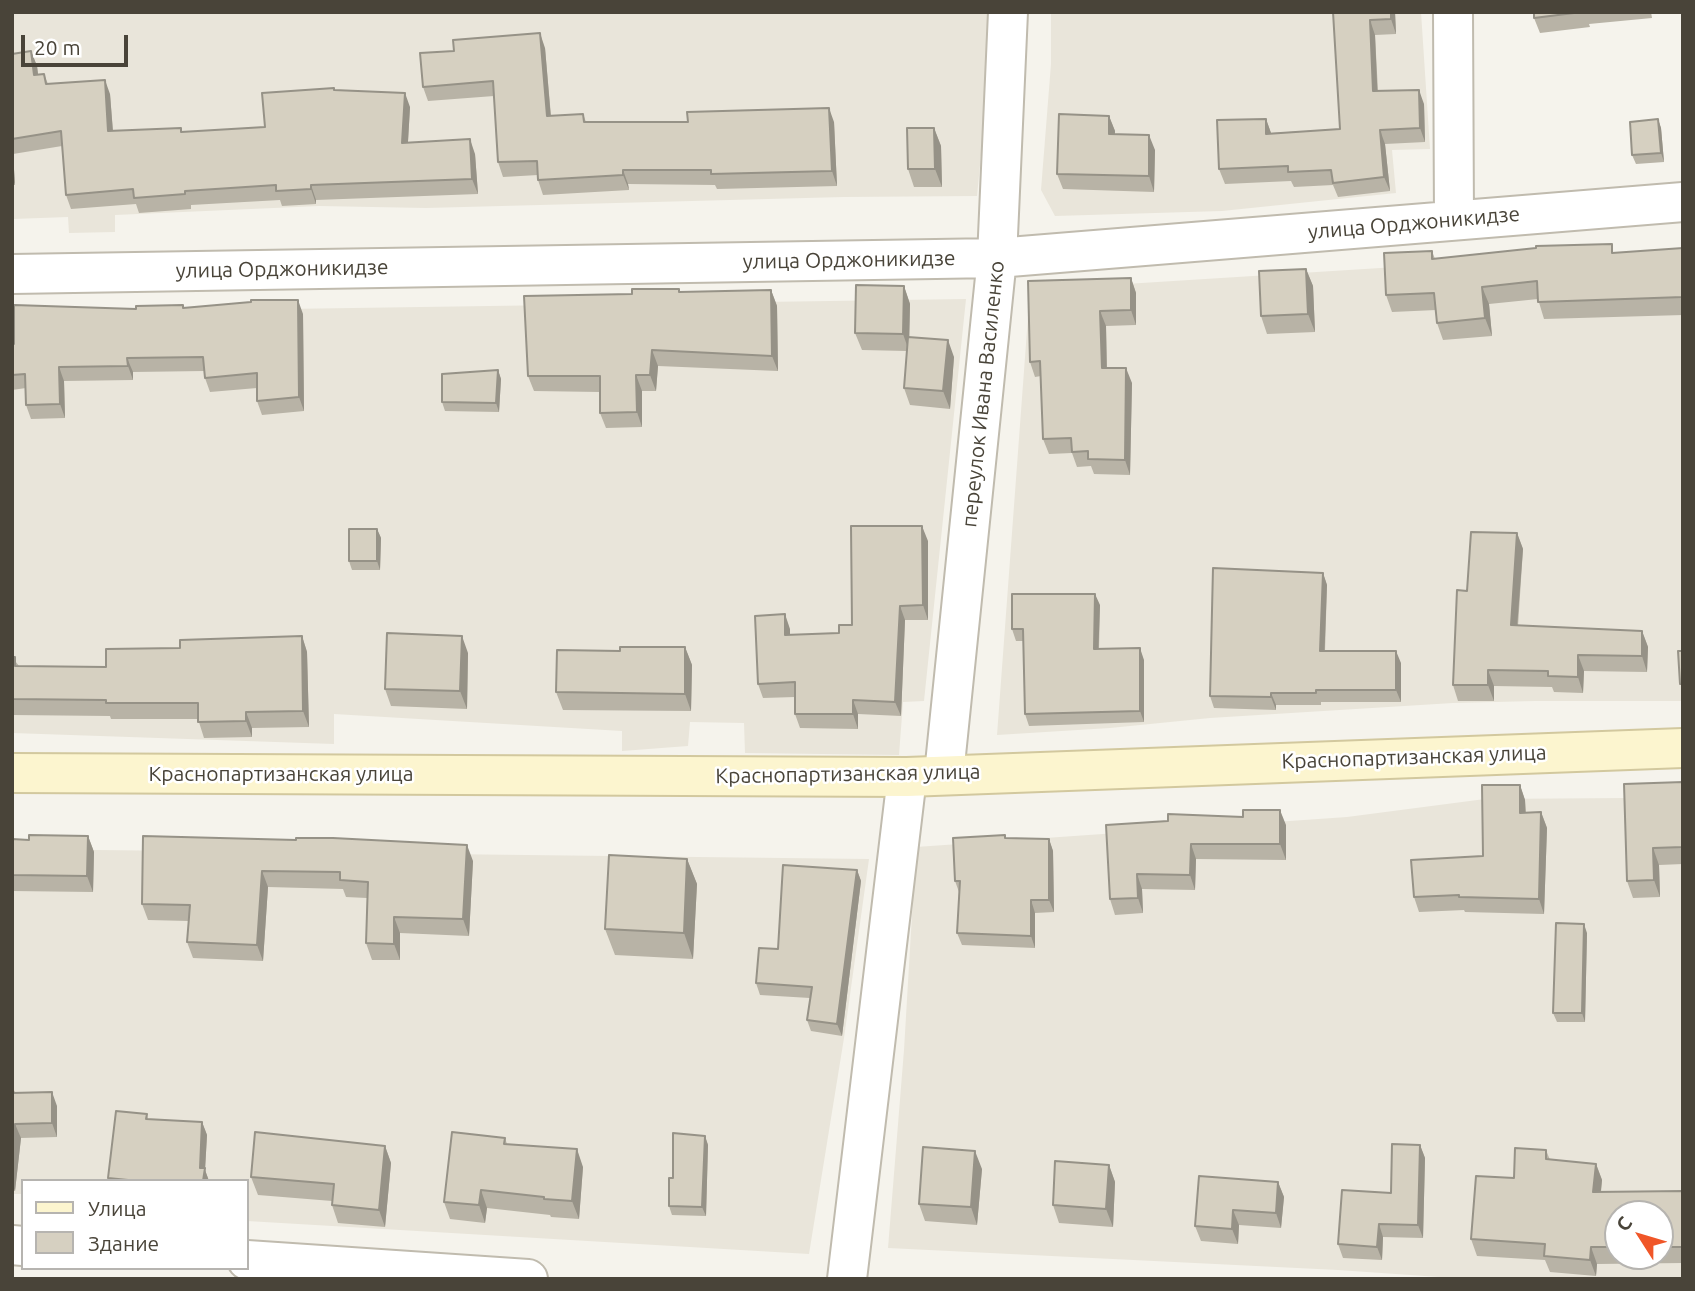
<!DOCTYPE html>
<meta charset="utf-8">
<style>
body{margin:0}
#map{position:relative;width:1695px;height:1291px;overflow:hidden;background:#f5f3ec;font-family:Ubuntu,sans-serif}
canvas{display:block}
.frame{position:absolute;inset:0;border:14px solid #494439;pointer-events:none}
.legend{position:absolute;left:21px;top:1179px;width:228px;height:91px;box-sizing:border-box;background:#fff;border:2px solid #b6b4b0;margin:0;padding:9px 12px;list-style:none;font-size:21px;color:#494439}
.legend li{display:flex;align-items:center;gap:14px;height:35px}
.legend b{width:35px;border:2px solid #b6b4b0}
.north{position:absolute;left:1604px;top:1200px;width:70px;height:70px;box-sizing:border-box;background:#fff;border:2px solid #b6b4b0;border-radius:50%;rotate:307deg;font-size:19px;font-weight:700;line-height:28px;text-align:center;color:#494439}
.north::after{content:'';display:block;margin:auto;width:24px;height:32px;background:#f05628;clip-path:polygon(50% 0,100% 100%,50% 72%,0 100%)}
.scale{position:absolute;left:21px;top:35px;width:107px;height:32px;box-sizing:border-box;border:4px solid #494439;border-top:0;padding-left:9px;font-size:21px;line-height:24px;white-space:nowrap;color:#494439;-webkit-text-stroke:5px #fff;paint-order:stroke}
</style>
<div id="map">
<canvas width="1695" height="1291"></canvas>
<div class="frame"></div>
<ul class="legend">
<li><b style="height:9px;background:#fcf5cf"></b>Улица</li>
<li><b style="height:19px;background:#d6d0c1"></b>Здание</li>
</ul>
<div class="north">С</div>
<div class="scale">20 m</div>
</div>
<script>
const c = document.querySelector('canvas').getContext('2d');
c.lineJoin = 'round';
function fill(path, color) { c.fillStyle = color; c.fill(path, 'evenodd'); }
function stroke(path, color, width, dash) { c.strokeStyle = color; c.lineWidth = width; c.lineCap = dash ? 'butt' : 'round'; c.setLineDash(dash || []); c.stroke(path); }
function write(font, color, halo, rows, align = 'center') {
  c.font = font + ' Ubuntu,sans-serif'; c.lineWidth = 5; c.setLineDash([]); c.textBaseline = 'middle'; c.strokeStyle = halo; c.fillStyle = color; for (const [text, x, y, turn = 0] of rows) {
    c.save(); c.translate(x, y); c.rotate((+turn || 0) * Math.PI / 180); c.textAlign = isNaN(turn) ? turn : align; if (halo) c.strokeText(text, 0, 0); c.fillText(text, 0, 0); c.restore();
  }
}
fill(new Path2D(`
 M12,12h983l-18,184 -133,1 -418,11 -107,-2 -204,9v17l-46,1 -1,-16 -55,2 -1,12z
 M1051,12h370l9,137 -38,1 4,43 -174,18 -167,5 -14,-26 10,-126z
 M1683,249v452h-148l-82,2 -243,15 -100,10 -113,7 33,-445z
 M966,299l-42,402 -21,1 -4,53 -154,-2 -1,-30 -54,-1 -2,24 -66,5v-20l-288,-17v30l-322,-11v-420z
 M1683,794v485h-215l-130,-9 -450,-22 16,-198 12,-203 431,-30 138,-18 141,-1zM1618,1214h42v42h-42z
 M12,849l857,10 -25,179 -35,216 -562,-33v-40h-224v13h-11z`), '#e9e5da');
const street = new Path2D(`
 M1453,12l1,208
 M12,274l985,-16 686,-56
 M944,774l53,-516 11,-246
 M12,1245l11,1
 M247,1260l281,19
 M847,1279l60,-502`);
const secondary = new Path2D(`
 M12,773l895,4 776,-29`);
stroke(street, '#c0bbae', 42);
stroke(secondary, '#d2c89e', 42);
stroke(street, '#fff', 38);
stroke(secondary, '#fcf5cf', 38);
fill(new Path2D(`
 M1333,12h62l1,22 -21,1 3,56 46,13 1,38 -40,2 5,47 -52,6 -5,-12 -39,2 -3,-6 -66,3 -6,-15 47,-50 5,14 69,-4z
 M1534,12h117l1,6 -63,6 1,3 -50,6 -6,-15z
 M545,48l6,68 32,-2 3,8h248l3,64 -120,3 -2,-4 -87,-1 1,6 -86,5 -5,-15v-5l-35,2 -5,-15 -4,-66 -66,5 -5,-14z
 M31,51l6,15 1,9 6,-1 4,10 62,10 3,37 70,1 82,-5 70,-37 75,17 -2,35 67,12 3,40 -162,6v4l-34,2 -2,-6 -89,5v4l-52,4 -3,-9 -65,5 -5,-14 -4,-49 -49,8 2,31h-3v-131z
 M1109,116l6,15v3l40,16 -1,42 -91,-3 -6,-15z
 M1658,119l3,9 3,34 -28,2 -4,-9z
 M934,128l7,18 1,41h-28l-6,-18z
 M1683,248v67l-139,4 -6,-20 -49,5 3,32 -49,4 -6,-17 -1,-13 -44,2 -6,-17 46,-44 3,8 180,-6z
 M1306,269l7,17 2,46 -48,2 -6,-18z
 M1131,278l5,15v32l-30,1 1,42 25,15 -2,92 -36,-1 -3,-8 -14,1 -5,-14 -23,1 -6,-15 -2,-63 -6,1 -5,-15z
 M904,286l6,18 -1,33 45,20 -4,52 -40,-4 -6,-17 3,-37 -45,-1 -7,-17z
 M679,289l1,3 91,-2 6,16 1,65 -120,-5 -2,25h-14v36l-36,1 -6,-15v-21l-66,-1 -6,-15 104,-82z
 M183,305l2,3 118,6 1,97 -42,4 -5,-14v-13l-47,4 -5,-14 -1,-7 -71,1v8l-69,1 1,37 -34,1 -5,-14v-17l-14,2v-46l124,-35z
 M498,370l3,9 -2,33 -54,-1 -3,-9z
 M377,529l4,9 -1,32h-28l-3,-9z
 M1517,533l6,16 -5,77 124,5 6,16 -1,25 -63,-1 -1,22 -29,-1 -2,-5 -58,-1v15h-36l-5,-16 14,-94z
 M928,541v79h-23l-4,96 -43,-2v15l-58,-1 -5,-14v-17l-32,1 -5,-14 32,-55v6l49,-2 13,-8z
 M1323,573l4,12 -2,66 76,12v39h-80v3h-45v5l-62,-2 -4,-12z
 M1100,605l-1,44 45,11v62l-115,4 -4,-12 -2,-73h-7l-4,-12z
 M302,636l5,16 2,75 -57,1v9l-48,1 -6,-19h-87l-1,-3 -98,-1v-58l7,9 87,1 74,-19z
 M685,647l7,18 -1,46 -128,-1 -7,-18 64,-41z
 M468,653l-1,56 -76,-3 -6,-17z
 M1683,782v82l-24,1 1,32 -27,1 -6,-17z
 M1520,785l5,15 1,13 15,-1 6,16 -3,86 -79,-2 -1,-2 -45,2 -5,-15 69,-41z
 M1168,821l118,4v35l-90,-1 -1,31 -53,-1 1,24 -28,2 -5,-16z
 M88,836l6,16 -1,40 -81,-1v-52l17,1z
 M143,836l330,25 -4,75 -69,-3v27h-28l-6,-17 1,-45 -21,-1 -3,-8 -75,-2 -5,74 -70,-3 -6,-16 2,-21 -41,-1 -6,-16z
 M1006,838l43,1 4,12 1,61 -19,1v35l-73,-3 -5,-12 2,-41 -4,-11z
 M687,859l10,25 -4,75 -78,-4 -10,-26z
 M857,870l4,11 -19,155 -31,-5 -4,-11 3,-22 -50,-3 -4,-12 22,-34z
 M1587,933l-2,89h-28l-4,-9z
 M12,1087l3,5 42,14v31l-36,1 -6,53 -3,-1z
 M147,1114l1,5 54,3 5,13 -2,35 4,11h-100l-1,-3z
 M705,1136l3,9 -2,71 -34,-1 -3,-9 4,-28z
 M505,1138l2,6 76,23 -4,52 -28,-2 -1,-2 -63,-7 -2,15 -35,-4 -6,-17z
 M1420,1145l5,13 -2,80 -40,-1 -1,23 -39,-2 -5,-14 53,-51z
 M385,1146l6,17 -6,64 -47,-4 -6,-18v-4l-74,-6 -7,-18z
 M1546,1150l4,10 46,4 6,16 -1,12 82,-1v72l-86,1 -1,12 -46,-4 -5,-12 -68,-4 -6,-17 43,-61zM1618,1214h42v42h-42z
 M1109,1165l6,17 -2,45 -54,-4 -6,-18z
 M982,1169l-5,56 -52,-4 -6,-17z
 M1278,1182l6,15 -3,31 -42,-3 -1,19 -37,-3 -6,-15z`), '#b8b3a6');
fill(new Path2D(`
 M1391,12h4l1,22 -5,-15z
 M1370,20l5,15 3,71 -5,-15z
 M540,33l5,15 7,83 -5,-15z
 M31,51l6,15 3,24 -6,-15z
 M105,80l5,14 4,52 -6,-15z
 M1419,90l5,14 1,38 -5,-14z
 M405,93l5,14 -3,51 -5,-15z
 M829,108l5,14 3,64 -5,-15z
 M1109,116l6,15 -1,18 -5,-15z
 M1266,119l5,14 -5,1z
 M1658,119l3,9 3,34 -3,-9z
 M934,128l7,18 1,41 -7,-18z
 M1380,130l5,14 5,47 -6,-14z
 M1149,135l6,15 -1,42 -5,-16z
 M470,139l5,15 3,40 -6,-15z
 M12,153l1,1 2,31 -3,-8z
 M623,170l5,14 1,6 -6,-15z
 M311,185l5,15v4l-5,-15z
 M1306,269l7,17 2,46 -7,-18z
 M1131,278l5,15v32l-5,-15z
 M904,286l6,18 -1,47 -6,-17z
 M1482,287l7,17 3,32 -7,-18z
 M771,290l6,16 1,65 -6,-15z
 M298,300l5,14 1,97 -5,-14z
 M1100,311l6,15 1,57 -5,-15z
 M948,340l6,17 -4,52 -7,-18z
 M652,350l6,16 -2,25 -6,-16z
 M127,358l6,14v8l-5,-14z
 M59,367l5,14 1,37 -5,-14z
 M1126,368l6,15 -2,92 -5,-15z
 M498,370l3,9 -2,33 -3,-9z
 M636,375l6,16v36l-5,-15z
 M922,526l6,15v79l-5,-15z
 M377,529l4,9 -1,32 -3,-9z
 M1517,533l6,16 -7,92 -5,-16z
 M1323,573l4,12 -3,79 -4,-13z
 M1095,594l5,11 -2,55 -4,-11z
 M900,606l5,14 -4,96 -6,-14z
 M785,614l5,15v21l-5,-15z
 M1642,631l6,16 -1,25 -5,-16z
 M302,636l5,16 2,75 -6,-16z
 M462,636l6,17 -1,56 -7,-18z
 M685,647l7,18 -1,46 -6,-17z
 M1140,648l4,12v62l-4,-11z
 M1396,651l5,12v39l-5,-12z
 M1578,655l6,16 -1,22 -5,-16z
 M1488,670l6,16v15l-6,-16z
 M1271,693l5,12v5l-5,-13z
 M853,700l5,14v15l-5,-15z
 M246,712l6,16v9l-6,-16z
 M1520,785l5,15 1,28 -6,-15z
 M1280,810l6,15v35l-6,-16z
 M1541,812l6,16 -3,86 -5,-15z
 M88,836l6,16 -1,40 -6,-16z
 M1049,839l4,12 1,61 -5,-12z
 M1191,844l5,15 -1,31 -5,-15z
 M467,845l6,16 -4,75 -6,-17z
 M1653,848l6,17 1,32 -6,-17z
 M687,859l10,25 -4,75 -9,-26z
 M857,870l4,11 -19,155 -5,-12z
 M262,871l6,16 -5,74 -6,-16z
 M1137,874l5,15 1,24 -5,-15z
 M1031,900l4,13v35l-4,-12z
 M394,917l6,16v27l-6,-16z
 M1584,924l3,9 -2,89 -3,-9z
 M52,1092l5,14v31l-5,-14z
 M202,1122l5,13 -2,35 4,11h-6l-3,-13z
 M15,1124l6,14 -6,53 -3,-7v-32z
 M705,1136l3,9 -2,71 -4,-9z
 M1420,1145l5,13 -2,80 -5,-13z
 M385,1146l6,17 -6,64 -6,-17z
 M577,1149l6,18 -4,52 -7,-18z
 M975,1151l7,18 -5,56 -6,-18z
 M1596,1164l6,16 -3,28 -6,-16z
 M1109,1165l6,17 -2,45 -7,-18z
 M1278,1182l6,15 -3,31 -5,-15z
 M481,1190l6,18 -2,15 -6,-18z
 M1233,1210l6,15 -1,19 -6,-15z
 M1379,1224l4,13 -1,23 -5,-13z
 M1591,1247l6,17 -1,12 -6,-16z`), '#969287');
const building = new Path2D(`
 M1333,12h58v7l-21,1 3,71 46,-1 1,38 -40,2 4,47 -51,6 -2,-13 -43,2v-6l-69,3 -2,-49 49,-1v15l74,-5z
 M1534,12h48l-48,6z
 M540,33l7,83 36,-2 1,8h104l-1,-10 142,-4 3,63 -121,3v-4h-88v5l-85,5 -1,-19 -39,1 -5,-81 -70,6 -3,-34 34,-2 -1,-11z
 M31,51l3,24 10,-1 2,10 59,-4 3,51 73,-3v4l84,-5 -3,-34 72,-5v2l71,3 -3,50 68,-4 2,40 -161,6v4l-35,2v-6l-91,6v3l-51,4 -1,-9 -67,6 -5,-64 -49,8v-85z
 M1059,114l50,2v18l40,1v41l-92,-2z
 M1658,119l3,34 -29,2 -2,-33z
 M907,128h27l1,41h-27z
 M1612,244v9l71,-5v49l-145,5 -1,-21 -55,6 3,31 -48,5 -3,-30 -48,2 -2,-42 48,-2v8l104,-11v-2z
 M1306,269l2,45 -47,2 -2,-45z
 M1131,278v32l-31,1 2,57h24l-1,92 -37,-1v-8l-16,1 -1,-14 -28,1 -3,-78 -10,1 -2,-81z
 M856,285l48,1 -1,48 -48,-1z
 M632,289h47v3l92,-2 1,66 -120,-6 -2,25h-14l1,37 -37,1v-37h-72l-4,-80 108,-2z
 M251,300h47l1,97 -42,4v-28l-52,5 -2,-21 -76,1 1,8 -69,1 1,37 -34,1 -1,-31 -13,1v-31h2v-39l122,4v-3l47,-1v3l68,-6z
 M908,337l40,3 -5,51 -39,-3z
 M498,370l-2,33 -54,-1v-28z
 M851,526h71l1,79 -23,1 -5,96 -42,-2v14h-58v-32l-37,2 -3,-68 30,-2v21l54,-2v-8h13z
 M349,529h28v32h-28z
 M1471,532l46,1 -6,92 131,6v25l-64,-1v22l-30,-1v-5l-60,-1v15h-35l4,-95 10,1z
 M1213,568l110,5 -3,78h76v39h-80v3h-45v4l-61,-1z
 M1012,594h83l-1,55 46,-1v63l-115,3 -2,-85h-11z
 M387,633l75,3 -2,55 -75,-2z
 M302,636l1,75 -57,1v9l-48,1v-19h-92v-3l-94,-1v-42h3v9l91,1v-18l74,-1v-8z
 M620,647h65v47l-129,-2 1,-42 63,1z
 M1678,651h5v33h-3z
 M1683,782v65l-30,1 1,32 -27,1 -3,-97z
 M1482,785h38v28l21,-1 -2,87 -80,-2v-2l-45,2 -3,-37 72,-4z
 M1243,810h37v34h-89l-1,31 -53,-1 1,24 -28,1 -4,-74 62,-4v-7l75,3z
 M29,835l59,1 -1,40 -75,-1v-36l17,1z
 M1005,835v3l44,1v61h-18v36l-74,-3 3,-52h-5l-2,-43z
 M143,836l153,4v-2h37l134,7 -4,74 -69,-2v27l-28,-1 2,-61 -28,-2v-8l-78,-1 -5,74 -70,-3 3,-37 -48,-1z
 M609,855l78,4 -3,74 -79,-4z
 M783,865l74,5 -20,154 -30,-4 5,-33 -56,-4 3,-35 19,1z
 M1556,923l28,1 -2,89h-29z
 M12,1087v6l40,-1v31l-37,1 -3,28z
 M116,1111l31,3 -1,5 56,3 -2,46h5l-2,13h-65l-30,-3z
 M255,1132l130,14 -6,64 -47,-5 2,-21 -83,-7z
 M452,1132l53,6 -1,6 73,5 -5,52 -28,-2v-2l-63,-7 -2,15 -35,-3z
 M673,1133l32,3 -3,71 -33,-1v-28h4z
 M1392,1144l28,1 -2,80 -39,-1 -2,23 -39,-3 4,-54 49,3z
 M923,1147l52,4 -4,56 -52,-3z
 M1515,1148l31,2v9l50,5 -3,28 90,-1v56h-23v-33h-42v33h-27l-1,13 -46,-4 1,-12 -74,-5 5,-63 38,2z
 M1055,1161l54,4 -3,44 -53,-4z
 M1199,1176l79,6 -2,31 -43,-3 -1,19 -37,-3z`);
fill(building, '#d6d0c1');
stroke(building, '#969287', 2);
write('21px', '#494439', '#fff', [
 ["улица Орджоникидзе",1414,223,-5],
 ["улица Орджоникидзе",849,260,-1],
 ["улица Орджоникидзе",282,269,-1],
 ["переулок Ивана Василенко",983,394,-84],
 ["Краснопартизанская улица",1414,757,-2],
 ["Краснопартизанская улица",281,774],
 ["Краснопартизанская улица",848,774,-1]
]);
</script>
